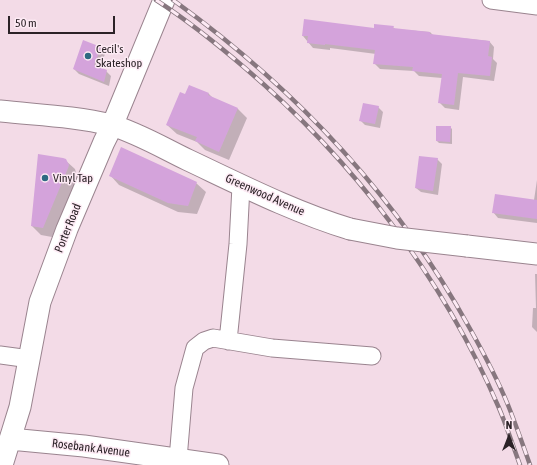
<!DOCTYPE html>
<html>
<head>
<meta charset="utf-8">
<style>
  body { margin:0 }
  #map { position:relative; width:537px; height:465px; overflow:hidden; background:#f3dbe7; font-family:"Asap Condensed",sans-serif }
  canvas { display:block }
  .north { position:absolute; left:489px; top:417px; width:40px; height:40px; -webkit-text-stroke:3px #fdeaf4; paint-order:stroke; rotate:0deg; font-size:11px; font-weight:700; line-height:16px; text-align:center; color:#2b2227 }
  .north::after { content:''; display:block; margin:auto; width:14px; height:18px; background:#2b2227; clip-path:polygon(50% 0,100% 100%,50% 72%,0 100%) }
  .scale { position:absolute; left:8px; top:16px; width:107px; height:18px; box-sizing:border-box; border:2px solid #2b2227; border-top:0; padding-left:5px; font-size:12px; line-height:14px; white-space:nowrap; color:#2b2227; -webkit-text-stroke:3px #fdeaf4; paint-order:stroke }
</style>
</head>
<body>
<div id="map">
<canvas width="537" height="465"></canvas>
<div class="north">N</div>
<div class="scale">50 m</div>
</div>
<script>
const ctx = document.querySelector('canvas').getContext('2d');
ctx.lineJoin = 'round';
function fillPath(path, color) {
  ctx.fillStyle = color;
  ctx.fill(path, 'evenodd');
}
function trace(path, color, width, dash) {
  ctx.strokeStyle = color;
  ctx.lineWidth = width;
  ctx.lineCap = dash ? 'butt' : 'round';
  ctx.setLineDash(dash || []);
  ctx.stroke(path);
}
function label(font, color, halo, rows, align = 'center') {
  ctx.font = font + ' "Asap Condensed",sans-serif';
  ctx.lineWidth = 3;
  ctx.setLineDash([]);
  ctx.textBaseline = 'middle';
  ctx.strokeStyle = halo;
  ctx.fillStyle = color;
  for (const [text, x, y, turn = 0] of rows) {
    ctx.save();
    ctx.translate(x, y);
    ctx.rotate((+turn || 0) * Math.PI / 180);
    ctx.textAlign = isNaN(turn) ? turn : align;
    if (halo) ctx.strokeText(text, 0, 0);
    ctx.fillText(text, 0, 0);
    ctx.restore();
  }
}
fillPath(new Path2D(`
  M393,27l2,2 35,3 3,3 56,6 5,6 -1,12 4,4 -3,18 -31,-4 -4,33 -14,-2 -5,-5 2,-25 -23,-2 -5,-5 -34,-2 -6,-6 2,-9 -46,-6v2l-17,-2 -10,-12z
  M84,42l17,6 5,4 -7,16 7,3 5,5 -2,10 -30,-12 -5,-5z
  M190,86l19,8 5,5 24,10 9,9 -18,42 -24,-10 -8,-8 -20,-8 -10,-9 19,-29z
  M378,107l5,5 -3,16 -15,-3 -5,-5z
  M437,127h13l2,2v15l-13,-1 -2,-2z
  M437,159l5,5 -4,31 -17,-3 -5,-4z
  M65,160l10,9 2,8 -25,60 -11,-2 -9,-9z
  M110,175l86,8 10,9 -9,22 -19,-2 -59,-27z
  M537,180v43l-39,-5 -5,-6 41,-12z
  M535,274h2v58l-5,-5 1,-19h3z`), '#0003');
fillPath(new Path2D(`
  M304,19l70,9v-4l20,2 -1,2 37,4v2l60,7 -2,15 4,1 -2,19 -32,-3 -4,32 -16,-2 4,-29 -30,-3 1,-4 -40,-3 2,-14 -50,-6v1l-18,-2 1,-7h-6z
  M83,40l18,7 -7,18 13,5 -3,12 -31,-13z
  M189,85l20,8 -1,2 30,13 -19,44 -24,-11 2,-4 -31,-12 14,-33 5,2z
  M363,103l16,3 -4,18 -16,-3z
  M436,126h15l-1,16 -14,-1z
  M121,147l76,35 -9,24 -20,-3 -59,-27z
  M38,154l25,4 3,1 3,6 -1,3 -25,60 -12,-2z
  M419,156l19,2 -5,33 -18,-3z
  M495,194l42,6v19l-45,-6z`), '#d4a3db');
const minor = new Path2D(`
  M491,0l46,6
  M228,341l10,-97 3,-58
  M0,355l30,4
  M178,459l6,-71 11,-40 9,-7 9,-3 59,10 100,8`);
const tertiary = new Path2D(`
  M0,111c37,4 75,5 111,14 27,8 52,23 77,35 53,25 106,52 162,69
  M467,246l70,8
  M10,439l74,7 134,19
  M2,465l18,-58 20,-105 27,-73 37,-87 8,-16 52,-126`);
trace(minor, '#9a848f', 19);
trace(tertiary, '#9a848f', 23);
trace(minor, '#fff', 17);
trace(tertiary, '#fff', 21);
const rail = new Path2D(`
  M156,0c31,20 61,44 89,68 108,92 198,210 254,340 8,19 14,38 21,57
  M173,0c122,88 223,195 296,327 14,25 28,51 39,78 8,20 15,40 22,60`);
trace(rail, '#87777f', 4.5);
trace(rail, '#fdeaf4', 3, [9]);
const tertiaryBridge = new Path2D(`
  M350,229l47,9 70,8`);
trace(tertiaryBridge, '#9a848f', 23, []);
trace(tertiaryBridge, '#fff', 21);
for (const [x, y, r, color] of [
  [88,56,4,"#2d6981"],
  [45,178,4,"#2d6981"]
]) {
  const dot = new Path2D();
  dot.arc(x, y, r, 0, 2 * Math.PI);
  ctx.fillStyle = color;
  ctx.fill(dot);
  trace(dot, '#fdeaf4', 1.5);
}
label('12px', '#2b2227', '#fdeaf4', [
  ["Cecil's",96,49],
  ["Skateshop",96,63],
  ["Vinyl Tap",53,178]
], 'left');
label('12px', '#2b2227', '#fdeaf4', [
  ["Greenwood Avenue",265,195,24],
  ["Porter Road",68,228,-68],
  ["Rosebank Avenue",91,448,7]
]);
</script>
</body>
</html>
